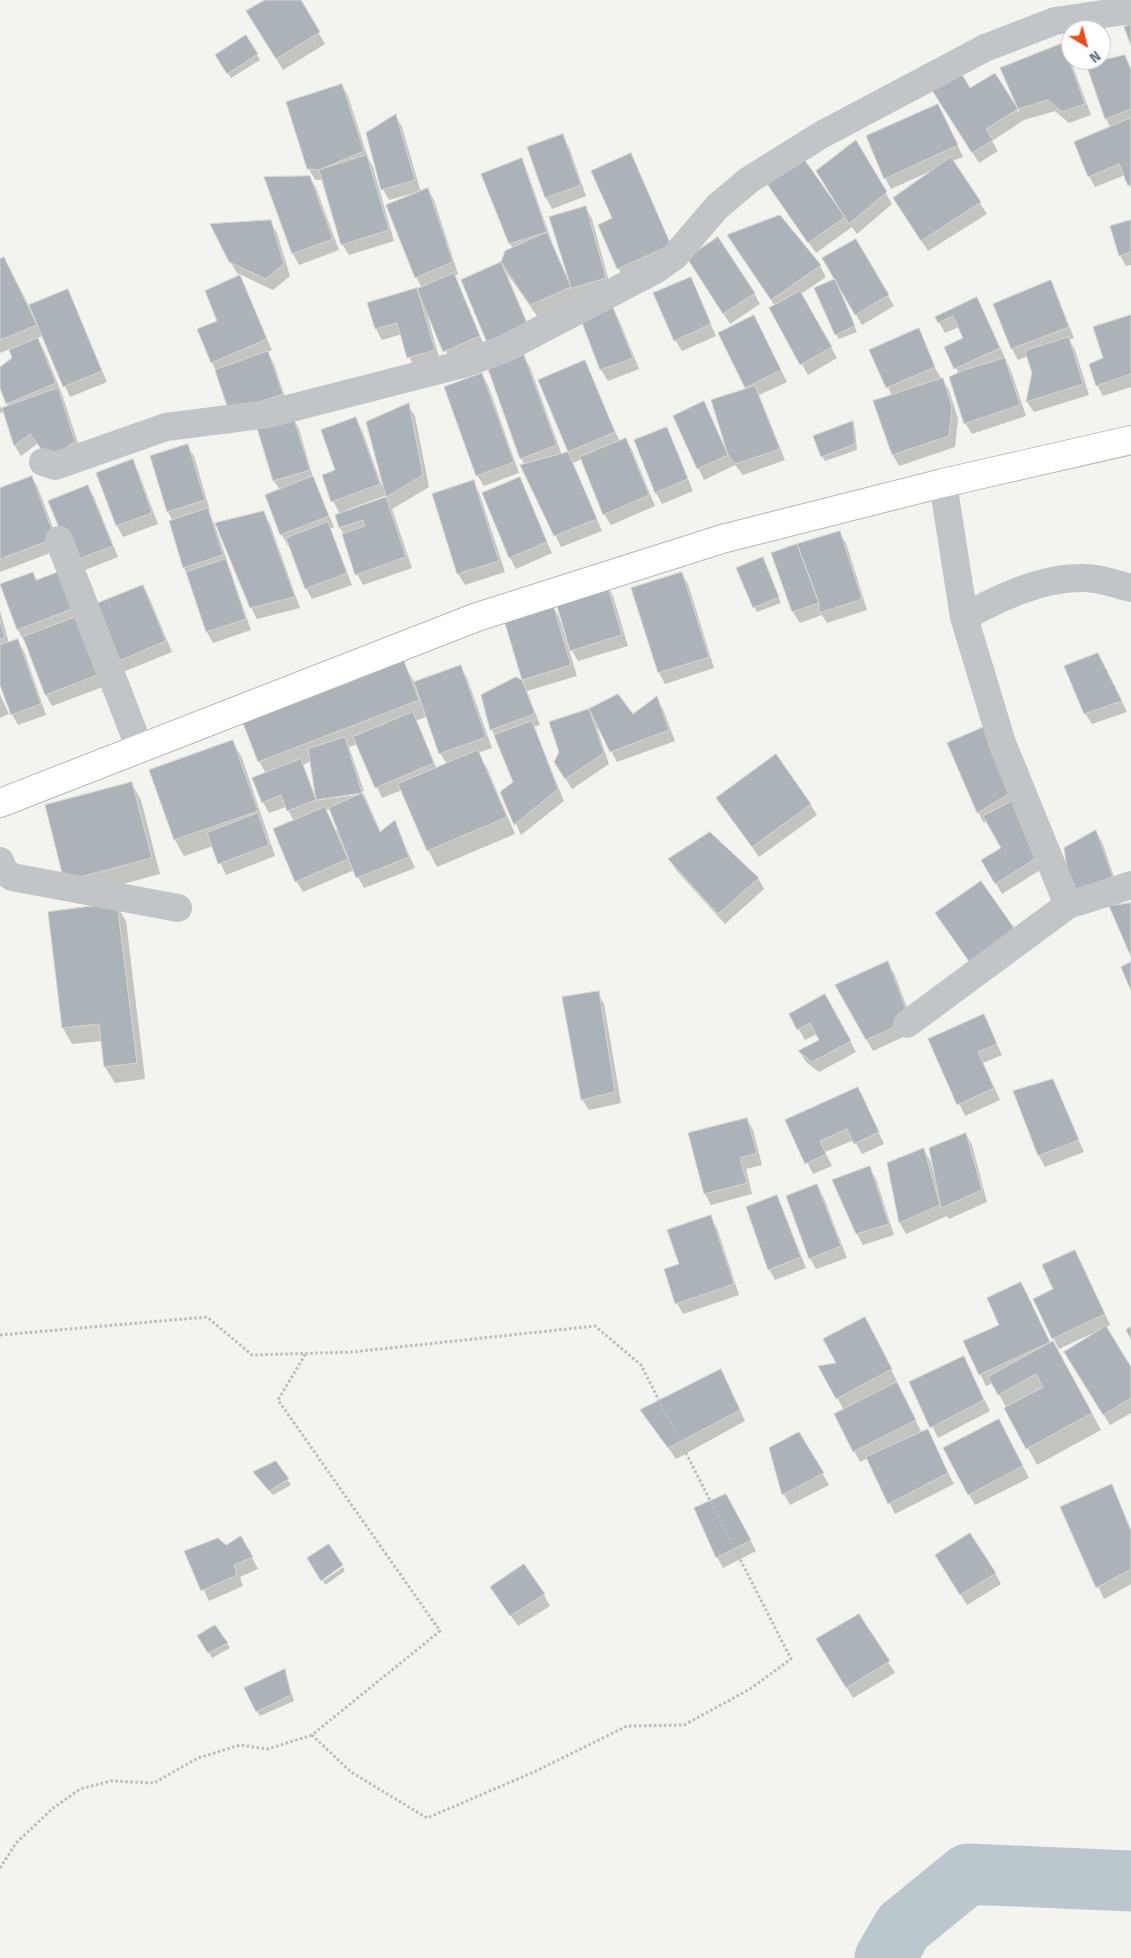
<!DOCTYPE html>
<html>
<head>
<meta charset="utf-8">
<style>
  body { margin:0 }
  #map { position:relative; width:1131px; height:1958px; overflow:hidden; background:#f4f4ef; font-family:"Fira Sans",sans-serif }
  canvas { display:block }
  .north { position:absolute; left:1061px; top:20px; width:50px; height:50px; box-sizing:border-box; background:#fff; border:1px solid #c0c7cd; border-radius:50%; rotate:143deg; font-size:14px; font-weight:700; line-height:20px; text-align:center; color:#617382 }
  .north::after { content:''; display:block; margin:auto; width:18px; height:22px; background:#ef4b15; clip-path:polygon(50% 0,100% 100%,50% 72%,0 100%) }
</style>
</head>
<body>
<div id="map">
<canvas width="1131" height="1958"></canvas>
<div class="north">N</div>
</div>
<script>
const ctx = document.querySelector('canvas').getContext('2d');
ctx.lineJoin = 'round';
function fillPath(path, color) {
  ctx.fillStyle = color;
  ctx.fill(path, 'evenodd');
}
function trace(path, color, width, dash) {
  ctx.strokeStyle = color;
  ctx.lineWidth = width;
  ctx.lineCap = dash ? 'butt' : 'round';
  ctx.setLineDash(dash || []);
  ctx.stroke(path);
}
fillPath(new Path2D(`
  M267,0h32l26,44 -42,26 -35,-58z
  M246,37l14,23 -29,18 -14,-23z
  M1062,45l7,11 22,59 -22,8 -14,-12 -31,9 -32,21 6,10 -19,12 -43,-68 34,-5 24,-16 24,38 1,-1 -18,-42z
  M1124,56l7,12v120l-6,-13 -30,12 -6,-11 22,-48 -5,-9 -18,-54z
  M342,85l6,11 20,62 5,9 21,74 -45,14 -7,-11 -19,-64h-8l-6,-11z
  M396,116l6,11 19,66 7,-4 6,11 24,74 -4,2 31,71 -34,15 -22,-49 -2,1 13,47 -25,7 -6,-11 -7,-23 -20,6 -6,-11 -7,-25 53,-16 -6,-11 2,-85 -29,8 -6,-11z
  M944,117l19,40 -11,4 35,53 -59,37 -27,-42 30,-38 -40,18 -6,-11z
  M562,136l7,11 17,49 -34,13 -6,-11 -18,-50z
  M855,141l37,63 -35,30 -5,-7 -36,26 -52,-74 71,27z
  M631,155l45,101 -51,23 -7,-11 -5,-49z
  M521,160l6,11 26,74 13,30 2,-1 18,-66 6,11 19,70 -35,9 -39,18 -31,-44 28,67 -72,-59 40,-17 11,-14 -3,-6z
  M310,177l6,11 23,62 -40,15 -6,-11 -27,-76z
  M780,216l40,50 6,11 -25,17 36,64 -29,17 -37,-66 4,-3 -40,-60z
  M270,222l7,11 13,43 -17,14 -36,-17 -7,-12z
  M1131,222v43l-5,1 -6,-11z
  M856,240l38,66 -32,19 -24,-41 -1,1 20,47 -18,7 -3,-5v-55z
  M0,260l10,9 19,37 38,-15 6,11 34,80 -37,15 -27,-61 -6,2 7,12 18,44 19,58 -24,18 -20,-26 -16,12 -6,-10 -11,-34 -4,1v-6l4,2 5,-2 -9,-21v-17l14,-11 -4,-9 -10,4z
  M695,270l59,23 6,11 -30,20z
  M239,277l33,73 -5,2 7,12 14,42 -51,16 -25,-60 7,-40z
  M690,279l26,57 -34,15 -7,-11z
  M1050,282l6,11 18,45 -5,2 6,10 14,45 -55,17 -7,-10 6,-29 -5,-17 -10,4 -6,-11 -18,-45z
  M612,309l7,11 20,49 -31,12 -7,-11 -19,-49z
  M983,310l28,61 15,45 -54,18 -7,-11 -6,-49 -13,-27 18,-8 -5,-12 -14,6 -8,-15z
  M1131,316v71l-28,9 -6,-11z
  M754,317l33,65 -28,13 26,65 -42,15 -8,-10 -31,15 -30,-63 30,-14 20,42 2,-1 21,-54 -27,-56z
  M918,330l15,31 -2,1 18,28 9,29 -3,28 -56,19 -6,-11 -18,-53 17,-6 -21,-46z
  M524,357l6,10 32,88 7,-2 -29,-72 44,-19 36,80 5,-2 7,10 23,56 -44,19 -7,-11 -22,-55 -9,4 29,68 -41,16 -39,-81 3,-1 -4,-7z
  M481,374l7,11 31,88 -35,13 -7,-11z
  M408,405l7,11 14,71 -37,22 20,59 -49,17 -6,-11 -12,-39 -5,-7v-14l-7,-13 4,-30 18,-52 7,11 20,56h2zM387,495v3l-40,14 -1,-2z
  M293,418l6,11 15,52 20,46 -4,2 22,56 -40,14 -6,-11 -16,-43 -2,1 -6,-11 -16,-39 14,-6 -6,-9 -16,-52z
  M852,423l3,5 2,22 -32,11 -3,-5z
  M666,428l6,11 21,52 -31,13 -6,-11 -20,-52z
  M187,446l7,10 16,55 -2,1 7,13 48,-12 7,11 30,84 -43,11 -6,-12 -34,-82 -2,1 36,104 -38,13 -6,-11 -23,-65 -11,-46 -5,-9 -17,-55z
  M132,461l6,10 20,53 -35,13 -6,-11 -19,-53z
  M32,477l6,11 23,61 -61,23v-83z
  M519,479l33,74 -36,16 -6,-11 -26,-64z
  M473,481l6,11 26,80 -40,13 -7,-11 -25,-79z
  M88,486l6,11 24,60 -38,15 -6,-11z
  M839,532l7,11 21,67 -40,13 -5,-8 -22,8 -7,-11 -20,-58z
  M765,564l16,39 -24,9 -3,-5z
  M33,573l4,8 24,-8 47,112 -56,21 -6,-11 -20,-55 -2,1 -6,-11 -17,-45z
  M681,573l7,11 26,84 -49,16 -6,-11z
  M607,585l6,11 15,50 -50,15 -7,-12z
  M143,586l6,11 23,55 -49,20 -6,-10z
  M553,606l6,11 18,59 -50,15 13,34 -6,2 30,74 -43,34 -19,-43 12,-9 -22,-53 -10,-34 34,-17 8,4 -19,-62z
  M0,611l9,32 8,-3 7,11 22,64 -28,10 -6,-11 -12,-33z
  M403,663l12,20 45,-16 7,11 25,70 -14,5 9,15 28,66 -78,33 -9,-17 -26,-60 -20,8 -25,-54 -8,3 15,44 -44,7v2l44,-6 17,39 13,-12 21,47 -51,20 -10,-18 -51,22 -7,-11 -2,-60 -8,-14 -17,6 -6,-11 3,-28 -7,-13zM428,716l12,37 7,11 -10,5 -21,-48zM311,761l4,34 -12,-30zM331,809l7,21 -2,1 -10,-21z
  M1104,666l23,46 -35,12 -7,-11z
  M0,694l9,20 -9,4z
  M656,698l7,11 12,32 -58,21 -18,-35 -2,1 12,36 -37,25 -10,-16 -2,-21 -9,-29 39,-13 43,6z
  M993,724l68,133 -59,37 -19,-34 20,-11 -16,-28 -3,2 -6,-11z
  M233,742l9,16 33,98 -49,19 -13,-29 -29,10 -9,-16 -24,-69z
  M132,784l9,16 19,74 -85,23 -29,-91z
  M718,798l92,6 7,11 -58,42z
  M1096,832l6,10 18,52 -55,-46z
  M670,860l88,18 6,11 -39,35 -49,-54z
  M116,905l10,16 19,158 -30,4 -10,-16 -3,-26 -30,3 -9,-16 -14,-115z
  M887,962l7,11 22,58 -43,20 -36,-65z
  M598,993l6,11 17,99 -32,7 -7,-11z
  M831,1007l25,45 -37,20 -13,-10 -6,-10 20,-12 -3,-6 -12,6 -15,-26z
  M984,1016l18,39 -19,8 17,37 -35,16 -35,-77z
  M1052,1080l32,72 -39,15 -6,-11 -24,-64z
  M858,1088l26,56 -22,10 -8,-14 -29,12 7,14 -19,8 -26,-53z
  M747,1119l6,11 9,35 -16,4 6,25 -41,11 -6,-11z
  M966,1134l6,11 15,57 -38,17 -2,-3 -41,18 -6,-11 -12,-59 35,-14 7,10 4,15 2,-1z
  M869,1168l7,11 18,56 -31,10 -6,-11z
  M817,1185l6,11 24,62 -31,11 -6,-11z
  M776,1196l6,11 24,61 -31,12 -6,-11z
  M710,1217l7,11 22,67 -56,19 -6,-11 4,-38z
  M1081,1263l29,62 -5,3 26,42v43l-21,12 -38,-62 21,-28v-2l-34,16 -6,-11 2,-48z
  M1021,1283l30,61 11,15 39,71 -64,35 -44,-82 -7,3 -21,-44 36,-16z
  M870,1330l27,51 -2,1 27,51 11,9 21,42 -59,30 -27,-56 -8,4 -6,-11 -10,-41 -24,-43 18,-3z
  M964,1358l26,53 -52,27 -27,-55z
  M727,1382l18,39 -69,38 -34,-49z
  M1005,1431l24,47 -54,27 -6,-11z
  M799,1433l30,52 -39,20 -6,-11z
  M276,1462l15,23 -18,10 -15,-18z
  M1111,1486l20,44v54l-27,15 -43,-91z
  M732,1507l24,44 -33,17 -6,-11z
  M226,1547l21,1 11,21 -18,8 3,9 -34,15 -23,-49z
  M943,1566l52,7 6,11 -34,21z
  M343,1567l2,4 -20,14 -2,-4z
  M491,1587l53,8 6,11 -32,20z
  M215,1627l15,21 -18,10 -13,-22z
  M818,1640l70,22 7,11 -42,25z
  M285,1671l9,30 -34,15 -3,-5z`), '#0003');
trace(new Path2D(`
  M885,1958l18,-31 65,-53 163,7`), '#bbc7cc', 61);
const building = new Path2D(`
  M265,0h36l19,32 -44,27 -30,-48z
  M1131,24v22l-7,-19z
  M246,35l12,19 -31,20 -12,-19z
  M1063,43l22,61 -23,8 -14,-12 -30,9 -18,-41z
  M1125,55l6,15v39l-26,10 -19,-55z
  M957,66l13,22 25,-15 23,36 -32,20 7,11 -21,13 -44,-69z
  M342,84l22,67 -45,19 -12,-1 -21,-67z
  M938,104l20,41 -74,34 -18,-43z
  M396,114l19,66 -34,10 -15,-57z
  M1131,118v66l-3,2 -9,-22 -31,13 -14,-35z
  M563,134l18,51 -36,13 -18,-51z
  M856,140l31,52 -38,32 -33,-53z
  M799,152l46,65 -37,26 -45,-65z
  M631,153l40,92 -54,24 -19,-44 14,-7 -21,-47z
  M367,155l22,75 -48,15 -22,-75z
  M951,157l30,45 -60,39 -28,-43z
  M522,158l25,74 -38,12 -28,-70z
  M310,176l23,63 -41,15 -28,-77z
  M428,188l25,74 -38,16 -29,-73z
  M586,206l20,72 -37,11 2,-2 -22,-70z
  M780,215l41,50 -50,35 -44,-65z
  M271,220l13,44 -18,15 -37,-17 -19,-38z
  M1131,220v32l-12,4 -9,-30z
  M547,232l24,55 -41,18 -29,-43 4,-11z
  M718,237l37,56 -32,21 -36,-56z
  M856,239l33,56 -34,20 -33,-57z
  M4,257l33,68 -37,15v-81z
  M501,262l28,66 -41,17 -27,-65z
  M454,273l26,63 -37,16 -26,-63z
  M240,275l27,64 -56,24 -14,-34 20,-8 -12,-30z
  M691,277l20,47 -37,17 -21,-48z
  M835,279l20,47 -20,9 -21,-47z
  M1051,280l18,47 -58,22 -18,-45z
  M417,288l18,62 -28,8 -10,-35 -22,6 -8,-26z
  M68,289l34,82 -39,16 -34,-82z
  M800,291l32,56 -32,18 -31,-57z
  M977,297l23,51 -46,21 -10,-22 19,-9 -10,-22 -15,7 -3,-6z
  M613,307l20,51 -33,12 -19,-50z
  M754,315l27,55 -36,18 -27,-55z
  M1131,315v59l-35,12 -7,-22 14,-6 -10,-31z
  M919,328l16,39 -49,21 -17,-38z
  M1069,337l14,47 -57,18 6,-29 -7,-22z
  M38,338l18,45 -50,21 -6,-16v-21l12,-9 -3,-8z
  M268,351l15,43 -54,18 -14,-42z
  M524,355l33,90 -37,14 -32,-90z
  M1005,358l15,47 -56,19 -15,-47 15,-7z
  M585,360l30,72 -47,20 -30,-72z
  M482,373l32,89 -38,14 -32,-89z
  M943,378l9,29 -3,29 -57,19 -19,-54z
  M755,386l25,63 -45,15 -7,-9 -17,-55z
  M58,388l17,53 -25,19 -20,-26 -16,12 -12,-38z
  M704,401l24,54 -31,14 -24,-53z
  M409,403l14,72 -37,22 -20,-75z
  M293,416l17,54 -37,11 -16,-53z
  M356,417l24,67 -49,18 -9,-27 13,-5 -14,-40z
  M853,421l2,23 -34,13 -8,-21z
  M667,427l21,52 -33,14 -21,-53z
  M626,438l23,57 -46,20 -23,-58z
  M188,444l17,56 -38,12 -17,-56z
  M568,452l29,67 -43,17 -34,-71z
  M133,459l19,54 -36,13 -20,-53z
  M32,476l23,62 -55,21v-71z
  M313,476l16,40 -49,19 -15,-40z
  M520,477l27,65 -38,16 -27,-65z
  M474,480l25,81 -42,13 -25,-80z
  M88,485l25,61 -40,15 -25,-60z
  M386,497l20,60 -51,18 -13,-41 23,-8 -2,-6 -24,8 -4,-13z
  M208,508l15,47 -40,13 -14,-47z
  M264,511l31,86 -45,11 -35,-85z
  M328,522l19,51 -42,16 -19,-51z
  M840,531l22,68 -43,14v-10l-22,-59z
  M797,544l22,59 -27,9 -21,-59z
  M763,557l16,40 -26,11 -17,-40z
  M226,559l20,60 -40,13 -20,-60z
  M61,571l14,37 -58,22 -17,-46 33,-12 3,8z
  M682,572l27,85 -51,16 -27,-85z
  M607,584l15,51 -52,16 -15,-52z
  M143,585l23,56 -50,21 -23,-57z
  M553,605l18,60 -49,15 -18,-60z
  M81,615l22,58 -58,22 -22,-58z
  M0,621l5,17 -5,1z
  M18,639l23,65 -30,11 -11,-30v-40z
  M1098,653l24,48 -38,13 -20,-48z
  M404,661l15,39 -161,62 -15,-39z
  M461,665l25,72 -47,17 -25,-72z
  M516,677l6,3 13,34 -45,16 -9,-35z
  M618,694l15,20 24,-18 12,34 -59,22 -21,-43z
  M589,709l15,44 -39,26 -11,-17 5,-10 -10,-30z
  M413,712l21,51 -59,25 -22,-51z
  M532,721l26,68 -44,36 -14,-33 13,-10 -19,-47z
  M993,723l26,65 -42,25 -30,-70z
  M345,737l17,56 -46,7 -8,-51z
  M233,740l25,71 -84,29 -25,-70z
  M478,750l29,67 -80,34 -29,-67z
  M776,754l35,50 -59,43 -36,-49z
  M301,759l15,41 -29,11 -6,-16 -19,8 -10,-25z
  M132,782l20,76 -88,23 -19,-76z
  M362,793l18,39 15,-12 14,37 -53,21 -27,-70z
  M1023,796l33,50 -61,38 -14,-24 20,-12 -18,-32z
  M325,807l23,52 -53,23 -22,-53z
  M258,813l11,32 -51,19 -11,-31z
  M1096,830l19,53 -43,19 -8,-54z
  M710,832l49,46 -41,36 -50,-55z
  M981,881l38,54 -46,32 -38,-54z
  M117,903l20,160 -33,4 -5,-43 -37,4 -14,-116z
  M1131,903v54l-22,-51z
  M888,961l22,59 -44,20 -31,-55z
  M1131,962v29l-10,-24z
  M599,991l16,101 -34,8 -19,-103z
  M825,994l26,47 -39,21 -14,-11 21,-11 -9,-17 -13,7 -8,-16z
  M984,1014l13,30 -19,8 16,36 -37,17 -29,-66z
  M1053,1079l26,61 -41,16 -25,-65z
  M858,1087l21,45 -25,12 -7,-15 -27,12 6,13 -21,10 -20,-44z
  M747,1118l10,35 -17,5 7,25 -43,11 -16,-61z
  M966,1133l16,57 -41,18 -12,-60z
  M924,1148l16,57 -41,18 -12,-60z
  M870,1166l19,58 -33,10 -24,-54z
  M817,1184l24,62 -32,13 -23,-63z
  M777,1195l24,62 -33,13 -22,-63z
  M711,1215l23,69 -59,20 -11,-35 15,-5 -12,-34z
  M1075,1250l30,64 -53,25 -19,-40 20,-10 -11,-24z
  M1021,1282l29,60 -71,33 -16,-34 36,-16 -12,-27z
  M865,1317l27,52 -56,30 -18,-33 18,-3 -13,-24z
  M1106,1326l25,41v31l-28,17 -39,-63z
  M1131,1327v12l-5,-9z
  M1053,1341l39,72 -66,36 -22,-41 39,-21 -7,-13 -38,21 -10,-18z
  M964,1356l20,44 -54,28 -21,-46z
  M721,1369l19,41 -72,38 -28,-38z
  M897,1382l19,38 -63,32 -19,-38z
  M999,1419l24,47 -55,29 -25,-47z
  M928,1429l20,44 -60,31 -22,-47z
  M799,1432l25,41 -42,22 -13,-47z
  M276,1461l13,18 -20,12 -16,-19z
  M1112,1484l19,47v38l-35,19 -36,-81z
  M726,1494l25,46 -35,18 -22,-50z
  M970,1533l26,40 -36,22 -25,-40z
  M241,1536l12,21 -19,8 3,10 -36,16 -17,-40 34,-13 8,7z
  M329,1544l14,21 -22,16 -14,-23z
  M524,1564l21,30 -35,22 -20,-29z
  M859,1614l31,47 -44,27 -30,-49z
  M215,1625l13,18 -20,10 -11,-17z
  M285,1669l6,26 -35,17 -12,-24z`);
fillPath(building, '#abb3b8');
trace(building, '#d5d5d2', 1);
const primary = new Path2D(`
  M0,803l477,-186 245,-78 221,-56 188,-43`);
trace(primary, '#b4b8bc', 30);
trace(new Path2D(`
  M0,1335l207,-18 45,38 100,-3 243,-26 46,39 150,294 -41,30 -66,36 -57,1 -93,46 -107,46 -76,-46 -39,-37 128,-104 -162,-231 28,-47
  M0,1868l16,-25 36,-34 28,-20 31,-8 43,2 44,-25 42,-13 28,4 44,-14`), '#babdbf', 3, [2.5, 2.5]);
trace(new Path2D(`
  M43,462l12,4 111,-39 102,-13 195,-50 41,-15 153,-80 18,-13 42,-49 32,-27 72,-45 164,-87 70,-27 76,-11
  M943,483l21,134 38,126 66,162 63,-20
  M59,540l81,209
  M964,617c35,-19 76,-39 117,-39 16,-1 35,6 50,10
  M0,861l4,10 8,6 166,31
  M907,1024l161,-119`), '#c1c5c8', 28);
trace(primary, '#fff', 28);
</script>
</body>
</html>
